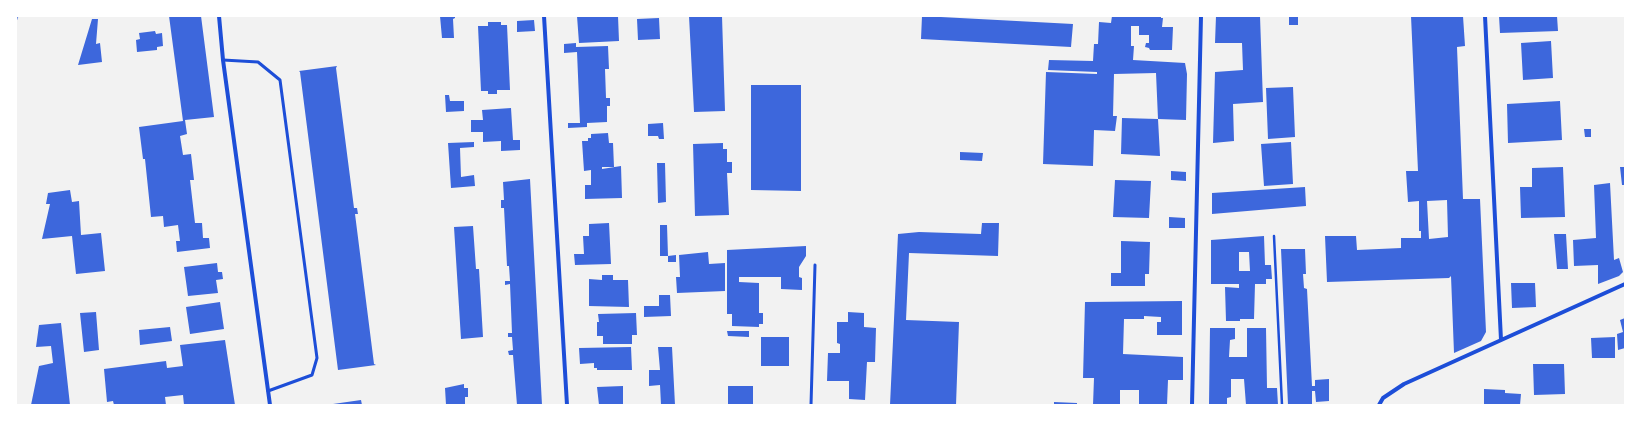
<!DOCTYPE html>
<html>
<head>
<meta charset="utf-8">
<style>
  body { margin:0 }
  #map { position:relative; width:1641px; height:421px; overflow:hidden; background:#f2f2f2; font-family:Signika,sans-serif }
  canvas { display:block }
  .frame { position:absolute; inset:0; border:17px solid #fff; pointer-events:none }
</style>
</head>
<body>
<div id="map">
<canvas width="1641" height="421"></canvas>
<div class="frame"></div>
</div>
<script>
const ctx = document.querySelector('canvas').getContext('2d');
ctx.lineJoin = 'round';
function fillPath(path, color) {
  ctx.fillStyle = color;
  ctx.fill(path, 'evenodd');
}
function trace(path, color, width, dash) {
  ctx.strokeStyle = color;
  ctx.lineWidth = width;
  ctx.lineCap = dash ? 'butt' : 'round';
  ctx.setLineDash(dash || []);
  ctx.stroke(path);
}
fillPath(new Path2D(`
  M169,16h32l13,101 -29,3 2,14 -7,2 3,19 8,-1 3,26h-4l5,43h7l1,15h6l1,10 -33,4 -1,-11h4l-2,-16 -14,2 -1,-11 -12,1 -6,-58h-2l-4,-32 44,-6z
  M440,16h15v2l-2,1 1,19h-12z
  M577,16h41l1,25 -40,2z
  M689,16h33l3,95 -31,1z
  M922,16l151,8 -2,23 -150,-8z
  M1112,16h49v2h2l-1,9h11l-1,23h-22l-1,-2 -4,-1 1,-4h3v-8h-10v-9h-8v20h3l-1,14 52,3 2,11 -1,46 -28,-1 -2,-46 -42,1 -1,42h4l-2,15 -21,-1 -1,36 -50,-2 3,-92 51,2v-2l-49,-2 1,-10 44,1 1,-17h4l1,-22 12,1z
  M1216,16h44l3,86 -30,2 1,37 -21,2 2,-71 28,-2 -1,-27h-27z
  M1289,16h9v9h-9z
  M1411,16h52l2,30 -8,1 6,152h17l6,133 -5,9 -27,12 -3,-77 -2,2 -122,4 -2,-46h31l1,14 44,-2v-10h20v-7h-2v-30l-11,1 -2,-31h12zM1447,200l1,37 -19,2 -2,-38z
  M1499,16h58l1,15 -58,2z
  M659,18l1,21 -22,1 -1,-21z
  M92,19h6l-2,25 4,-1 2,19 -24,3z
  M534,20l1,11 -18,1v-11z
  M488,22h13v3h6l3,65h-13v4h-9v-3h-7l-3,-65h10z
  M155,31l1,3 6,-1 1,13 -6,1v3l-20,2 -1,-12 4,-1 -1,-6z
  M1551,41l2,37 -30,2 -2,-37z
  M576,43v4l32,-1 1,23h-4l1,29h4v8h-3v16l-20,1v4l-19,1v-5h12l-3,-71 -13,1v-9z
  M337,66l-1,2 18,140h3l1,6h-3l19,150 2,1 -38,5 -38,-298 -1,-1z
  M751,85h50v106l-50,-1z
  M1293,87l2,50 -27,2 -2,-51z
  M445,95h4l1,6h14v10l-18,1z
  M1560,101l2,39 -54,3 -1,-39z
  M511,108l2,32h7v10l-19,1v-10l-18,1v-10h-12v-12h12l-1,-10z
  M1122,118l36,1 2,37 -39,-2z
  M663,123l1,16h-5l-1,-3h-10v-12z
  M1584,129h7v8h-6z
  M608,133l1,10h4l1,24h-12v2l19,-3 1,32 -37,1v-14h6v-15l-7,1 -2,-30h6v-3h3v-4z
  M474,142v5l-14,1 1,29 13,-2 1,11 -24,2 -3,-45z
  M1291,142l2,42 -29,2 -3,-42z
  M723,143v6h4v13h5v11h-5l2,42 -34,1 -2,-72z
  M960,152l23,1 -1,8 -22,-1z
  M657,163h8l1,39 -8,1z
  M1563,167l2,50 -44,1 -1,-31h12v-19z
  M1620,167h5v18h-3z
  M1171,171l15,1v9l-15,-1z
  M530,179l12,226h-25l-4,-50h-4l-1,-4 5,-1 -1,-13h-4v-4h4l-2,-49 -5,1v-4h5l-1,-15h-2l-3,-58h-3v-8h3l-1,-18z
  M1115,180l36,1 -2,37 -36,-1z
  M1610,183l4,77 5,-2 4,14 -4,4 -21,8v-19l-24,1 -1,-26 23,-2 -2,-53z
  M1305,187l1,19 -94,8v-21z
  M70,190l2,12 7,-1 2,34 20,-2 4,38 -29,3 -4,-38 -30,3 8,-35h-4l2,-11z
  M1169,217l16,1v10h-16z
  M609,223l2,41 -36,1 -1,-11h10l-1,-18h6v-12z
  M982,223h17l-1,33 -89,-3 -3,67 53,2 -3,83h-66l8,-171 21,-2 62,2z
  M660,225h7l1,31 8,-1v7h-8v-6h-8z
  M473,226l3,43h3l4,68 -22,2 -7,-112z
  M1554,234h12l2,35h-11z
  M1264,236l1,29h6l1,14h-6v5h-11l-1,35h-14v2h-14l-1,-34 14,1v-4h-28v-44zM1239,252h10l1,19h-11z
  M1121,241l29,1 -1,32h-4v12h-34v-13h10z
  M806,246v10l-7,11v10l3,1v12l-21,-1v-12h-42v5l20,1v30h4v11h-4v3l-27,-1v-12h-5v-64z
  M1281,249h24l1,25h-3l1,14 3,1 5,97h3v-6l14,-1v22l-13,1 -1,-11h-3v14h-24z
  M708,252l1,12 16,-1v28l-48,2 -1,-16h4l-1,-22z
  M217,263l1,9h4l1,7 -7,1 2,13 -30,3 -4,-29z
  M602,275h11v5h15l1,27 -40,-1v-27l13,1z
  M1511,283h24l1,24 -24,1z
  M659,295h11l1,21 -27,1v-11h15z
  M1182,301v34h-25v-13h4v-5l-17,-1v3h-20l-1,35 60,3v23h-15l-1,25h-28v-15h-19v15h-27l1,-27h-11l2,-76z
  M220,302l4,27 -34,5 -4,-27z
  M96,312l3,38 -15,2 -4,-39z
  M848,312l16,1v14l12,1 -1,34h-8l-2,38 -16,-1v-18h-22l1,-28h12v-9l-3,-1v-21h11z
  M636,313l1,22h-5v9h-29v-8h-6v-14h2l-1,-8z
  M1625,318v30l-7,2 -1,-16 6,-2 -3,-12z
  M61,323l9,82h-39l8,-39 14,-3 -2,-17 -15,1 3,-22z
  M170,327l2,14 -32,4 -1,-15z
  M1210,328h25v11l-5,1 -1,17h18v-29h19l1,60h10l1,17h-32l-2,-26h-13v18l-4,1v7h-18z
  M727,331h22v6l-21,-1z
  M761,337h28v29h-28z
  M1615,337v21h-23l-1,-20z
  M225,340l10,65h-51l-1,-10 -18,2 1,8h-52l-1,-4 -6,1 -3,-33 62,-8 1,7 16,-2 -3,-21z
  M631,347l1,23h-35v-2h-3v-5l-14,1 -1,-16z
  M658,347h14l3,58h-14l-1,-20 -11,1v-16h11z
  M1533,364h31l1,30 -31,1z
  M464,384v4h4v9h-3v8h-19l-1,-17z
  M623,386v19h-24l-2,-18z
  M728,386h25v19h-25z
  M1484,389l21,1v3l16,1 -1,11h-36z
  M361,400l1,5h-29v-1z
  M1054,402l23,1v2h-23z`), '#3d67dc');
trace(new Path2D(`
  M1274,236l8,169`), '#1d4ed8', 2.5);
trace(new Path2D(`
  M223,60l35,2 22,18 37,278 -5,17 -44,16
  M811,405l4,-140`), '#1d4ed8', 3);
trace(new Path2D(`
  M219,16l4,44 47,345
  M544,16l23,389
  M1485,16l16,324
  M1192,405l9,-389
  M1379,405l4,-7 21,-14 221,-100`), '#1d4ed8', 4);
trace(new Path2D(`
  M16,19l1,-3`), '#7290e2', 3);
</script>
</body>
</html>
